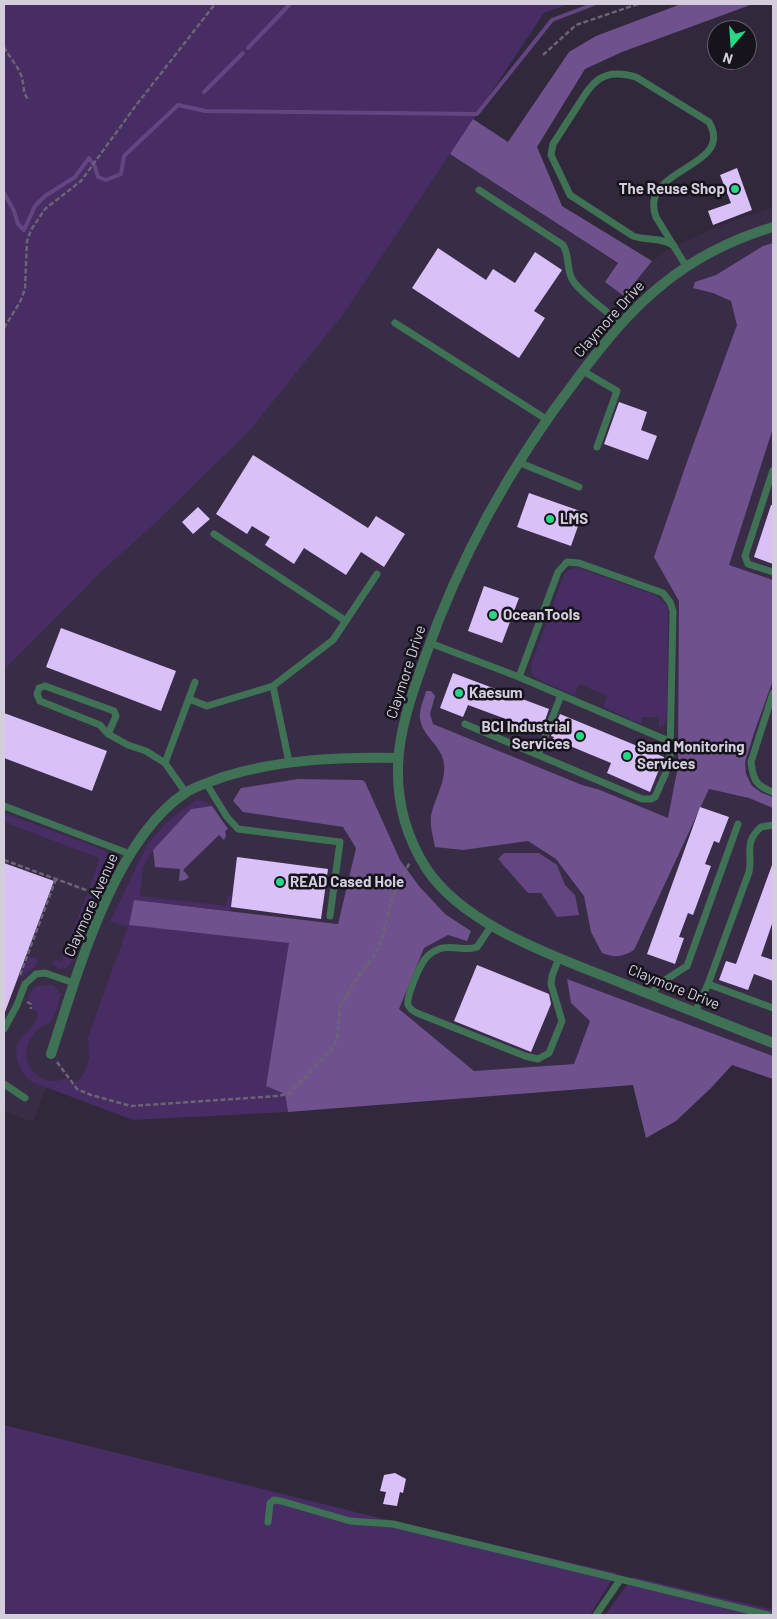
<!DOCTYPE html>
<html>
<head>
<meta charset="utf-8">
<style>
  body { margin:0 }
  #map { position:relative; width:777px; height:1619px; overflow:hidden; background:#31283c; font-family:Barlow,sans-serif }
  canvas { display:block }
  .frame { position:absolute; inset:0; border:5px solid #d4cedc; pointer-events:none }
  .north { position:absolute; left:707px; top:20px; width:50px; height:50px; box-sizing:border-box; background:#17131c; border:1px solid #635e69; border-radius:50%; rotate:198deg; font-size:14px; font-weight:700; line-height:20px; text-align:center; color:#d4cedc }
  .north::after { content:''; display:block; margin:auto; width:18px; height:22px; background:#25d886; clip-path:polygon(50% 0,100% 100%,50% 72%,0 100%) }
</style>
</head>
<body>
<div id="map">
<canvas width="777" height="1619"></canvas>
<div class="frame"></div>
<div class="north">N</div>
</div>
<script>
const ctx = document.querySelector('canvas').getContext('2d');
ctx.lineJoin = 'round';
function fillPath(path, color) {
  ctx.fillStyle = color;
  ctx.fill(path, 'evenodd');
}
function trace(path, color, width, dash) {
  ctx.strokeStyle = color;
  ctx.lineWidth = width;
  ctx.lineCap = dash ? 'butt' : 'round';
  ctx.setLineDash(dash || []);
  ctx.stroke(path);
}
function label(font, color, halo, rows, align = 'center') {
  ctx.font = font + ' Barlow,sans-serif';
  ctx.lineWidth = 5;
  ctx.setLineDash([]);
  ctx.textBaseline = 'middle';
  ctx.strokeStyle = halo;
  ctx.fillStyle = color;
  for (const [text, x, y, turn = 0] of rows) {
    ctx.save();
    ctx.translate(x, y);
    ctx.rotate((+turn || 0) * Math.PI / 180);
    ctx.textAlign = isNaN(turn) ? turn : align;
    if (halo) ctx.strokeText(text, 0, 0);
    ctx.fillText(text, 0, 0);
    ctx.restore();
  }
}
fillPath(new Path2D(`
  M450,154l168,110 6,31 28,-34 15,-11 52,-24 54,-19v849l-206,-77 4,24 19,18 -16,43 -100,7 -75,-62 25,-61 24,-13 23,-4 -26,-17 -26,-28 -19,-26 -32,-71 -6,-9 -64,-1 -57,9 2,24 100,15 13,21 -18,76 -204,-24 -5,25 -41,112 1,22 -5,14 -4,6 -7,4 -11,4 -16,1 -13,34 -29,-11v-441l99,-100 48,-43 194,-215z`), '#392c47');
fillPath(new Path2D(`
  M4,4h565l-25,9 -199,299 -95,118 -99,97 -48,43 -99,100z
  M576,567l79,28 11,9 2,9 -1,101 -2,9 -6,6v-12h-17l-1,7 -38,-17 4,-11 -28,-12 -5,11 -37,-16 -5,-5 -1,-9 33,-90 4,-5z
  M196,800l8,1 8,5 -21,3 -38,41 -10,16 -3,30 86,10 2,-11 4,1 -2,15 -96,-11 156,43 -24,143 19,8 3,18 -155,8 -101,-38c-7,-5 -11,-12 -14,-20 -6,-23 5,-24 16,-38 2,-3 3,-8 4,-12l-5,-2 -1,-7 -4,-3c6,-18 9,-14 25,-15l8,9c-3,8 -5,23 -12,29 -3,3 -7,3 -10,6 -15,11 -18,35 -1,47 10,7 19,6 29,2l4,6 9,-5 4,-6 5,-14 -1,-22 40,-111 -18,-4 37,-77 18,-21z
  M4,813l100,37 7,7 -1,12 -11,23 -10,-4 9,-24 1,-6 -95,-36z
  M87,894l10,5 -27,65c-4,6 -12,6 -17,0l1,-5 7,3z
  M29,956l9,3 -3,8 -15,11z
  M4,1425l376,93 236,55 -26,42h-586z
  M633,1577l140,33v5h-168z`), '#482c64');
fillPath(new Path2D(`
  M681,4h72l-131,48 -37,17 -48,78 25,59 90,55 -28,35 -19,-14 13,-19 -168,-109 23,-35 35,23 61,-90 27,-16z
  M773,243v185l-44,137 44,15v100l-19,53 -9,29 1,12 6,12 10,7 11,4v11l-24,-10 -40,-9 -75,161c-11,7 -20,8 -32,3l-11,-21 -7,-36 -28,-37 -28,-18 -65,9 -28,-3c-2,-11 -5,-20 -4,-31 3,-17 15,-33 13,-52 -2,-19 -22,-27 -24,-46 -1,-8 4,-19 6,-27h5l4,5 -5,18 3,10 149,61 18,5 68,28 10,-52 1,-165 -25,-44 34,-98 49,-134 -6,-24 -18,-8 -20,-5 2,-6 21,-7 47,-29z
  M298,779l64,1 3,2 35,78 19,26 26,28 26,17 -4,10 -19,-6 -24,13 -25,61 75,62 100,-7 16,-43 -19,-18 -4,-24 206,77v23l-41,-14 -21,23 -35,33 -30,17 -13,-53 -345,27 -3,-18 -19,-8 23,-143 -160,-18 5,-25 204,24 18,-76 -13,-21 -100,-15 -10,-11 8,-13z
  M212,806l16,23 -3,2 1,5 -2,4 -5,-5 -36,35 6,7 -4,3 -6,1 1,-12 -25,-2 -2,-17 38,-41z`), '#6f518e');
fillPath(new Path2D(`
  M504,853h35l18,12 8,20 10,10 4,20 -22,2 -16,-24h-13l-30,-34z`), '#634582');
trace(new Path2D(`
  M248,48l42,-44
  M204,92l39,-39
  M4,193l10,18 4,13 6,6 11,-24 10,-10 30,-19 14,-19 6,9 3,10 8,3 15,-6 3,-18 54,-51 27,6 272,3 75,-94 42,-16`), '#634582', 4);
fillPath(new Path2D(`
  M737,168l15,42 -39,15 -5,-14 23,-8 -11,-28z
  M438,248l48,32 7,-11 22,14 20,-31 27,18 -28,41 11,7 -26,40 -107,-70z
  M619,402l28,10 -6,18 16,6 -9,24 -44,-16z
  M253,455l115,73 8,-12 29,18 -21,33 -23,-15 -15,23 -42,-27 -10,16 -29,-19 5,-8 -18,-11 -5,8 -31,-20z
  M529,493l54,19 -12,34 -54,-19z
  M771,505h2v59l-19,-7z
  M198,507l12,12 -17,15 -11,-12z
  M484,586l35,12 -17,45 -34,-12z
  M61,628l115,43 -15,40 -115,-44z
  M453,673l96,36 -8,23 -73,-27 -5,12 -23,-9z
  M4,713l103,38 -15,40 -88,-33z
  M560,714l104,43 -14,35 -43,-19 4,-10 -58,-24 1,-2 -3,-1z
  M700,807l29,10 -10,26 -5,-2 -9,23 6,2 -18,49 -5,-2 -9,24 5,1 -9,26 -28,-10z
  M237,857l91,12 -7,50 -90,-12z
  M4,863l50,18 -49,131h-1z
  M772,865l1,56 -12,35 12,4v21l-19,-7 -6,16 -29,-10 7,-19 10,3z
  M477,965l72,29 2,10 -20,48 -77,-31z
  M395,1473l11,6 -3,14 -3,-1 -3,14 -14,-2 3,-12 -6,-1 4,-16z`), '#dac0f8');
trace(new Path2D(`
  M4,47c5,10 15,20 18,31 2,8 1,17 7,22
  M543,55l33,-30 62,-21
  M4,328l16,-26 5,-13 2,-48 4,-11 14,-21 36,-28 53,-73 81,-104
  M4,860l93,34
  M20,975l36,-96
  M27,1002l4,2v5
  M57,1062l20,27 14,6 40,11 147,-10 12,-3 42,-44 5,-10 3,-32 14,-25 19,-24 8,-17 12,-46 17,-33`), '#6b6475', 2.5, [5, 2.5]);
trace(new Path2D(`
  M479,190l84,55c7,11 3,23 9,34 7,13 38,35 50,45
  M674,246c-13,-9 -26,-5 -41,-10l-63,-41 -19,-40 2,-11c8,-12 16,-25 24,-37 16,-26 26,-40 59,-30l73,45c27,47 -72,45 -53,95l30,49
  M395,323l151,96
  M583,371l34,20 -20,56
  M518,462l61,25
  M773,470l-28,86 3,8 25,8
  M214,534l132,87
  M430,643l89,34 152,65
  M273,686l16,76
  M773,693l-22,69c2,18 5,24 22,30
  M189,699l18,7 66,-20 60,-46 44,-66
  M465,724l177,75h9l4,-2 12,-27 3,-14 3,-145 -3,-9 -7,-9 -84,-30 -12,-1 -9,10 -39,105
  M108,734l8,-18 -2,-5 -69,-25 -6,2 -2,6 3,7 60,24 8,9 20,11 18,6 19,12 21,30
  M538,755l23,-60
  M165,763l30,-81
  M206,783l21,34 11,12 102,13 -10,74
  M4,806l126,48
  M492,925l-15,22c-12,5 -26,-3 -38,2 -5,2 -10,5 -13,9 -6,6 -20,39 -18,47 2,4 5,6 9,8l108,43 13,3 11,-6 13,-32 -11,-37 1,-8 7,-18
  M708,984l65,24
  M650,994l12,-12 25,-16 51,-142
  M695,1012l13,-28 41,-112c4,-19 -6,-29 12,-45l12,-2
  M4,1029l13,-24 8,-21 11,-10 9,-1 29,10
  M4,1084l21,14
  M268,1522l2,-19 4,-3 7,1 69,20 43,3 375,91
  M596,1615l24,-35`), '#3f7154', 7);
trace(new Path2D(`
  M773,227c-40,12 -77,30 -110,57 -32,25 -59,59 -84,92 -67,87 -118,177 -154,281 -12,34 -26,72 -27,109 -1,36 9,72 28,102 38,59 134,90 198,116 49,19 99,39 149,59
  M51,1054c26,-79 62,-213 134,-261 11,-7 25,-11 38,-16 57,-18 116,-20 175,-19`), '#3f7154', 10);
for (const [x, y, r, color] of [
  [735,189,5,"#25d886"],
  [550,519,5,"#25d886"],
  [493,615,5,"#25d886"],
  [459,693,5,"#25d886"],
  [580,736,5,"#25d886"],
  [627,756,5,"#25d886"],
  [280,882,5,"#25d886"]
]) {
  const dot = new Path2D();
  dot.arc(x, y, r, 0, 2 * Math.PI);
  ctx.fillStyle = color;
  ctx.fill(dot);
  trace(dot, '#17131c', 2);
}
label('bold 15px', '#d4cedc', '#17131c', [
  ["The Reuse Shop",725,189,"right"],
  ["LMS",560,519],
  ["OceanTools",503,615],
  ["Kaesum",469,693],
  ["BCI Industrial",570,727,"right"],
  ["Services",570,744,"right"],
  ["Sand Monitoring",637,747],
  ["Services",637,764],
  ["READ Cased Hole",290,882]
], 'left');
label('15px', '#d4cedc', '#17131c', [
  ["Claymore Drive",609,319,-48],
  ["Claymore Drive",406,672,-72],
  ["Claymore Avenue",91,905,-66],
  ["Claymore Drive",674,987,22]
]);
</script>
</body>
</html>
